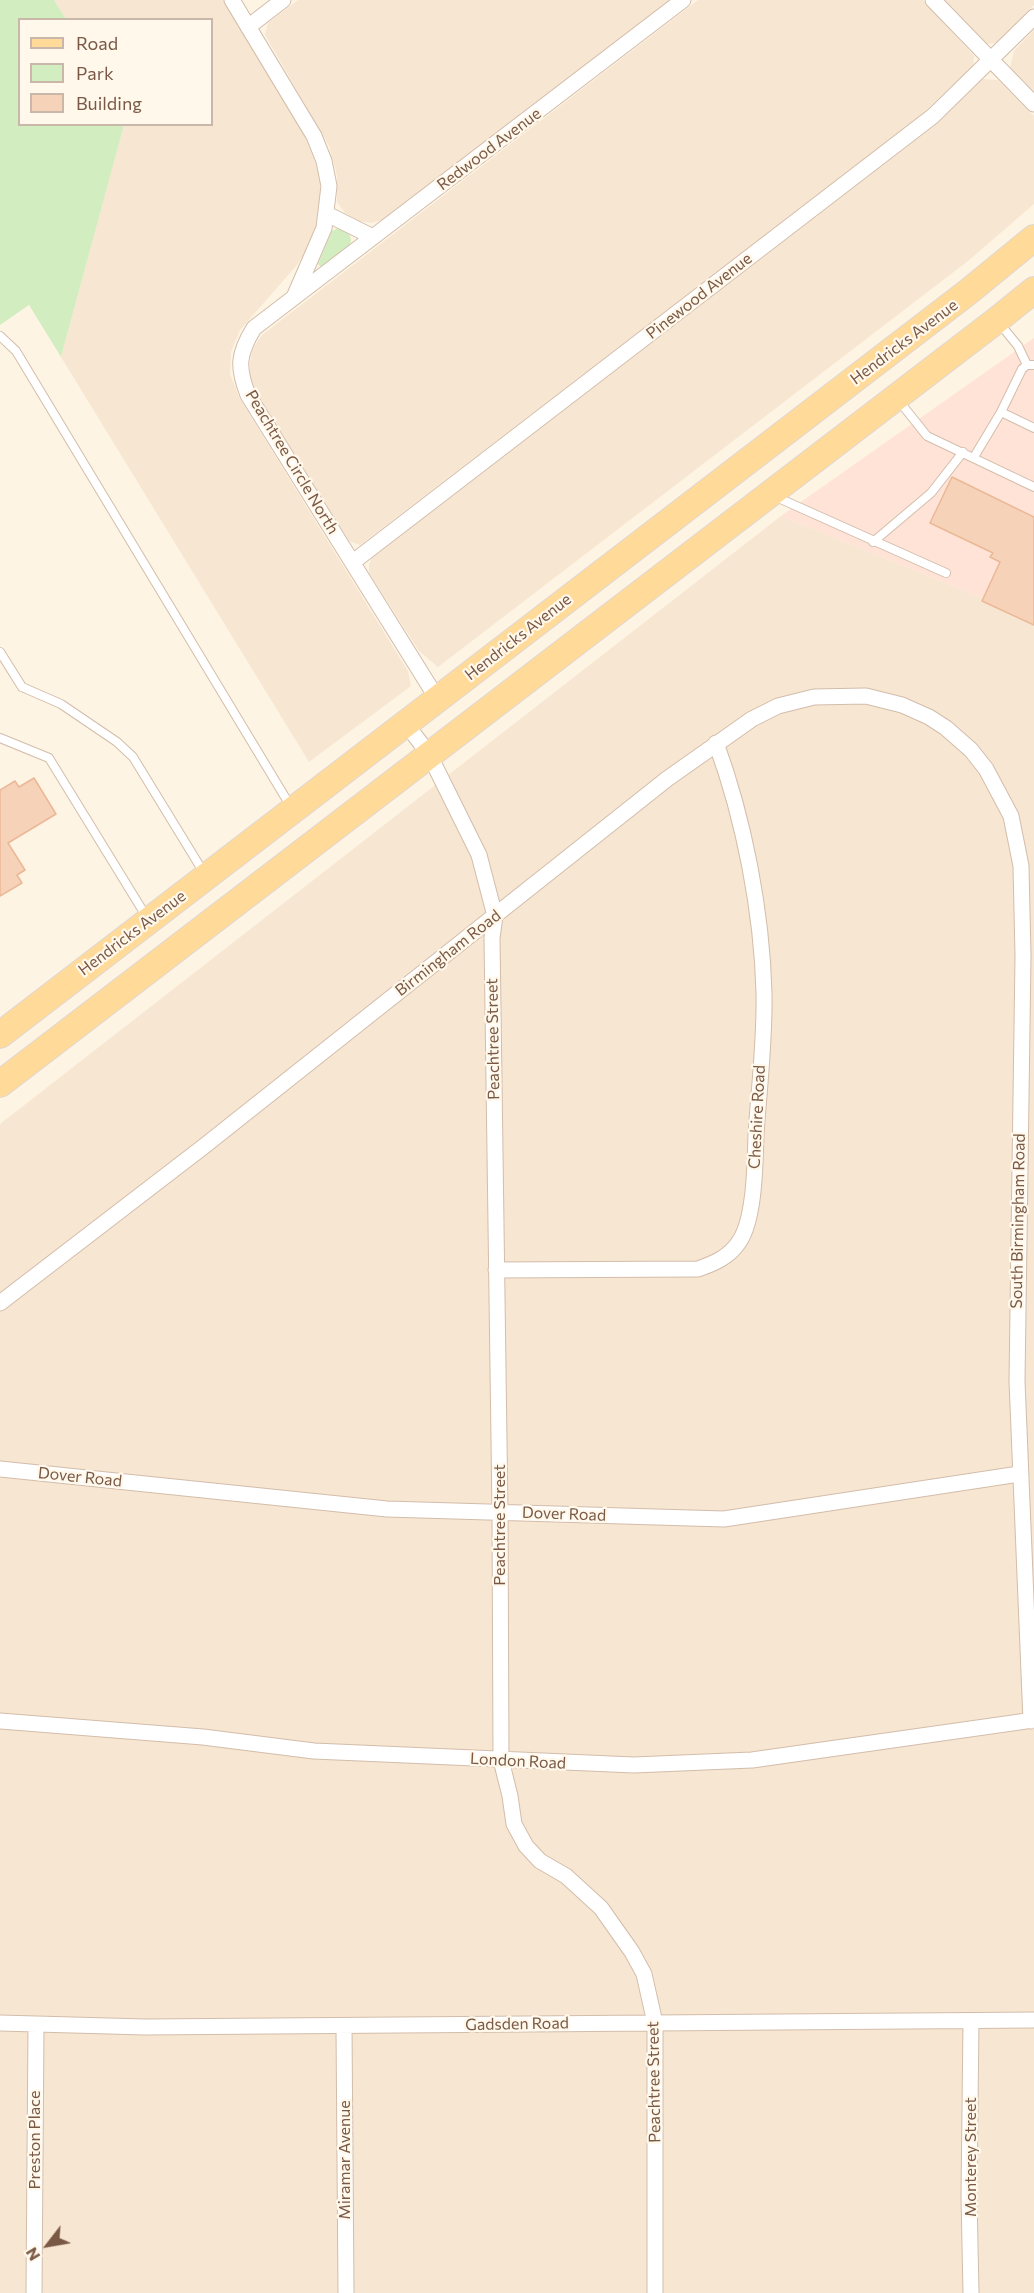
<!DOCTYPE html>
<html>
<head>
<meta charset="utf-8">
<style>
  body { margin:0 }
  #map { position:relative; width:1034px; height:2293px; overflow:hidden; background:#fef4e3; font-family:Commissioner,sans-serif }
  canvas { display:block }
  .legend { position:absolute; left:18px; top:18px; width:195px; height:108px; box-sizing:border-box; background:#fff8eb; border:2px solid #c9b8a9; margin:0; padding:8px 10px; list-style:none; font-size:18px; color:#795946 }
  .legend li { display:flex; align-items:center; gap:12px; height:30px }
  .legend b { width:30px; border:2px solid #c9b8a9 }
  .north { position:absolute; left:18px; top:2215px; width:60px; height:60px; -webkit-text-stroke:4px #fff8eb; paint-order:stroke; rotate:239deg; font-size:16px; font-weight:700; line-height:24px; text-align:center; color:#795946 }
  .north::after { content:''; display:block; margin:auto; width:21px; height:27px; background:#795946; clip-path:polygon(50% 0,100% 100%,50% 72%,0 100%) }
</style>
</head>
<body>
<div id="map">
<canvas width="1034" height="2293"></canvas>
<ul class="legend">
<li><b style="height:8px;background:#ffda99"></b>Road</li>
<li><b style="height:16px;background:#d2edc0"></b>Park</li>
<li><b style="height:16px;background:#f6d2b8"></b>Building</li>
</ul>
<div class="north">N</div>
</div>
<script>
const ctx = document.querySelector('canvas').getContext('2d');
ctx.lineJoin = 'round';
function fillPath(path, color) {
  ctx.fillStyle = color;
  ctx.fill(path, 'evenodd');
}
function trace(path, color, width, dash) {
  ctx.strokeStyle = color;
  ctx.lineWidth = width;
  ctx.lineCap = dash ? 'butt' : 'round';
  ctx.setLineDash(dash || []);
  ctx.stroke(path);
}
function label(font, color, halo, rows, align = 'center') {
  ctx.font = font + ' Commissioner,sans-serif';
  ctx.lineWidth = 4.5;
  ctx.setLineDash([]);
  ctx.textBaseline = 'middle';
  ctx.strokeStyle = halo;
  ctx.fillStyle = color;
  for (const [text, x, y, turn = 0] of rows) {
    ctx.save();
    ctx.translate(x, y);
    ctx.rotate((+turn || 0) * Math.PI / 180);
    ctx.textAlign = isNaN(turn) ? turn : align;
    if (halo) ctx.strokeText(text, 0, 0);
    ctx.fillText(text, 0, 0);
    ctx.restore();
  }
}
fillPath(new Path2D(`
  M54,0h171l78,131 17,45v38l-9,29 -14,22 -57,65 -9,22 -1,22 10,25 168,272 3,15 -102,76 -248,-405 63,-232 88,-1v-104l-146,-1z
  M298,0h373l-285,219 -15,4 -12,-2 -14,-8 -8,-11v-26l-8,-30 -64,-111 3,-12z
  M698,0h225l51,56 -1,10 -55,52 -558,427 -11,-4 -93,-149 -6,-15v-13l2,-14 10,-15z
  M944,0h90v5l-37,38 -11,1z
  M1034,30v61l-24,-23 4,-17z
  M983,79l15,1 36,36v88l-66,57 -530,406 -19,-16 -50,-78v-8l3,-7 566,-435z
  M781,516l253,103v1674h-1034v-1169z`), '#f7e6d1');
fillPath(new Path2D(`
  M1034,338v281l-253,-103z`), '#ffe3d6');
fillPath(new Path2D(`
  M0,0h54l12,19 -46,1v104l104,1 -63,232 -32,-52 -29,20z
  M338,228l11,4 2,8 -1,8 -28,20 -4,-4 14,-33z`), '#d2edc0');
const building = new Path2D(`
  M952,477l82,40v108l-52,-24 18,-39 -10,-5 3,-4 -63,-30z
  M34,778l22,36 -48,29 17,27 -8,5 5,8 -22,13v-106l15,-9 4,6z`);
fillPath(building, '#f6d2b8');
trace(building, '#ebb897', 1.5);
const lane = new Path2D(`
  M1000,324l18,22 9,19
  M0,336l16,15 275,456
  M899,401l28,35 107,51
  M1001,412l33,16
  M974,457l27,-45 21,-43 5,-4h7
  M774,496l172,77
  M873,542l58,-49 32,-41
  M0,652l22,35 39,17 56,38 16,15 71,116
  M0,738l49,20 97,158`);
const street = new Path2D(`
  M232,0l82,136 10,25 5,25 -5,42 -29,67
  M933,0l101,104
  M248,27l35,-27
  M327,214l46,23
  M353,562l580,-446 101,-99
  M438,700l-190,-305c-11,-28 -10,-41 6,-67l429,-328
  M406,724l23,30 50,101 16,61 -3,22 8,574 1,248 9,36 4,28 12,22 14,15 26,15 35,32 31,44 12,22 11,49v270
  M496,1270l202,-1c17,-6 31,-12 41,-27 16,-23 16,-79 17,-107 3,-47 9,-95 8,-142 -2,-81 -20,-174 -48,-250
  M0,1303l203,-156 464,-368 85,-60 26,-13 36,-9 52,-1 36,9 27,12 17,11 25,22 15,19 25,47 10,50 2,90 -6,425 14,340
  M0,1469l387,40 337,10 295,-45
  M0,1721l203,16 111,14 320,14 118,-5 282,-40
  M971,2021l-2,175 2,97
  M0,2023l145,4 889,-7
  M344,2026l2,267
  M34,2293l2,-269`);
const primary = new Path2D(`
  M0,1035l968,-743 66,-54
  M0,1084l997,-764 37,-30`);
trace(lane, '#d3bdab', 10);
trace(street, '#d3bdab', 17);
trace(primary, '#dfd7d3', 28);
trace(lane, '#fff', 8);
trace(street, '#fff', 15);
trace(primary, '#ffda99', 26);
label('16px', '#795946', '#fff8eb', [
  ["Redwood Avenue",489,149,-37],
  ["Pinewood Avenue",699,296,-38],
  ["Hendricks Avenue",904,342,-37],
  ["Peachtree Circle North",292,462,59],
  ["Hendricks Avenue",518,637,-38],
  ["Hendricks Avenue",132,933,-37],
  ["Birmingham Road",448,953,-38],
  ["Peachtree Street",493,1039,-91],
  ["Cheshire Road",757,1117,-87],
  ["South Birmingham Road",1018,1221,-89],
  ["Dover Road",80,1477,6],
  ["Dover Road",564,1514,2],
  ["Peachtree Street",500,1525,-90],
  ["London Road",518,1761,3],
  ["Gadsden Road",517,2024,-1],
  ["Peachtree Street",654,2082,-91],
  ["Preston Place",35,2140,-90],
  ["Monterey Street",971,2157,-90],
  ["Miramar Avenue",345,2160,-90]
]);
</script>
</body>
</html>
